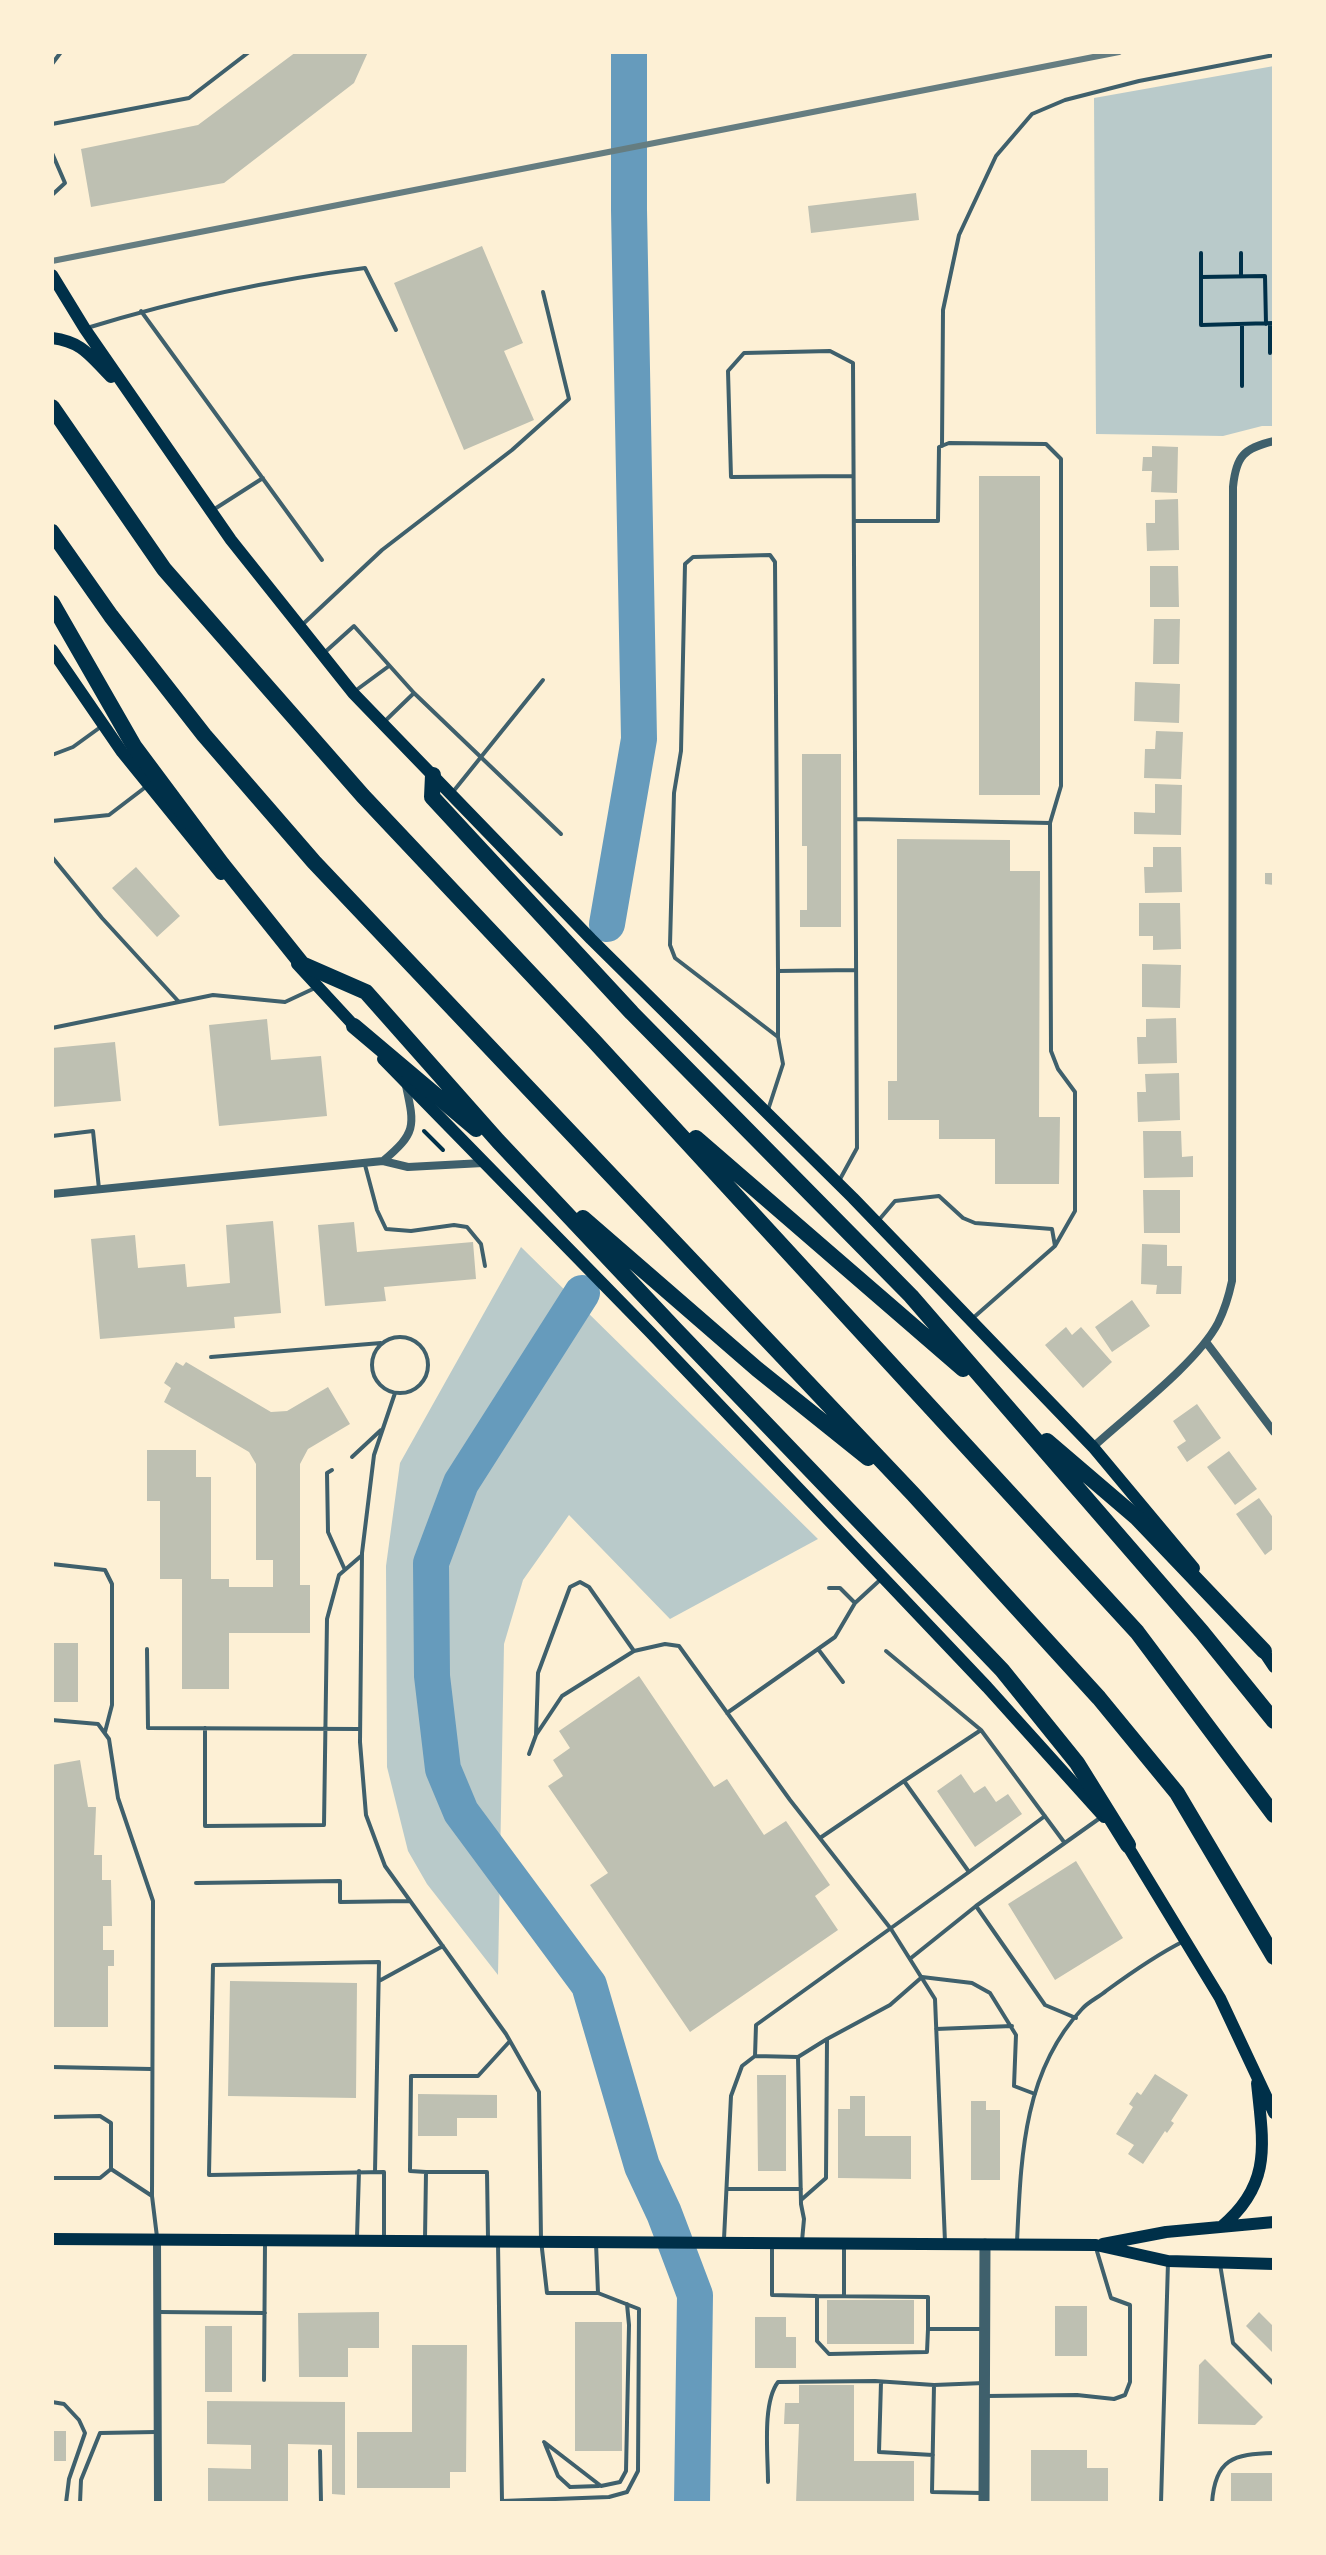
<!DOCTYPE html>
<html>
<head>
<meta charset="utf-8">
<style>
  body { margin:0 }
  #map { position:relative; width:1326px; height:2555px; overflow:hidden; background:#fdf0d5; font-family:Raleway,sans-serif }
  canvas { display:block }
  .frame { position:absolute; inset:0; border:54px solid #fdf0d5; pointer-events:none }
</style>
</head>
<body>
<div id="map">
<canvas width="1326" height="2555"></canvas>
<div class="frame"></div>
</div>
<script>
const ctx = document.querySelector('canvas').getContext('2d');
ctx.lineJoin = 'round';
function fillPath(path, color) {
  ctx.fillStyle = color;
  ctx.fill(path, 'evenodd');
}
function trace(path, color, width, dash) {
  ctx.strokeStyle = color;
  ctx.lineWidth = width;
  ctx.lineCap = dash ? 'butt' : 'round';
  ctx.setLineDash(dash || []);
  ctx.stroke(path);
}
fillPath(new Path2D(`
  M1274,66v360h-12l-39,10 -127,-2 -2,-336z
  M521,1247l297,292 -148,80 -101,-104 -46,65 -19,64 -6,331 -71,-91 -19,-33 -21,-84 -1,-201 14,-103z`), '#b9caca');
trace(new Path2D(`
  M607,924l32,-185 -10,-529v-158
  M582,1293l-121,190 -30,80 1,113 11,93 18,43 128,173 53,181 22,47 31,82 -3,208`), '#669bbc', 36);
fillPath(new Path2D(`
  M296,52h72l-14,31 -130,100 -133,24 -10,-58 117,-24z
  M916,193l3,27 -108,13 -3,-27z
  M482,246l41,97 -19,8 30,69 -70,30 -70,-167z
  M1152,446l26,1 -1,46 -26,-1 1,-21h-10l1,-14h9z
  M979,476h61v319h-61z
  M1178,499l1,51 -32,1 -1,-28h9v-23z
  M1150,566h28l1,41h-29z
  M1154,619h26l-1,45h-26z
  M1135,682l45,2 -1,39 -45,-2z
  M1156,731l27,1 -2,47 -37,-1 1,-29h10z
  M802,754h39v173h-41v-17h7v-64h-5z
  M1155,784l27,1 -1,50 -47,-1v-22l21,1z
  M897,839l113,1v31h30l-1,246h21l-1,67h-64v-45h-56v-19h-51v-39h9z
  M1153,847h28l1,45 -37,1 -1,-26h9z
  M136,867l44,49 -23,21 -45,-49z
  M1265,873h9v12l-9,-1z
  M1139,903h41l1,46 -28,1v-14h-14z
  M1142,964l39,1 -1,43 -38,-1z
  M1176,1018l1,45 -39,1 -1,-27h9v-18z
  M267,1019l4,41 50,-4 6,60 -108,10 -10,-101z
  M115,1042l6,59 -69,6v-59z
  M1179,1073l1,47 -42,2 -1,-30h9l-1,-18z
  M1143,1131h38l1,26 11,-1v21l-49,1z
  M1143,1190h37v43h-36z
  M273,1221l8,92 -47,4 1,11 -135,11 -9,-100 44,-4 3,33 47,-4 2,23 43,-4 -4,-58z
  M354,1222l3,30 116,-10 3,37 -92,8 2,14 -61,5 -7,-81z
  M1142,1244l25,1v21h15l-1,28h-25l1,-9 -16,-1z
  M1132,1300l18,26 -38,26 -17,-25z
  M1066,1327l6,8 9,-8 31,35 -29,26 -38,-43z
  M176,1362l7,4 3,-4 85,50 16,-1 41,-24 22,37 -42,25 -8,15v121h10v48h-81v56h-47v-110h-22v-78h-13v-51h49v27h15v102h18v8h44v-27h-17v-96l-7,-12 -85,-50 7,-14 -7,-5z
  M1197,1404l24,34 -34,24 -10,-15 9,-6 -13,-20z
  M1229,1451l28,38 -22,16 -28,-38z
  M1259,1498l15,21v29l-9,7 -29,-41z
  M52,1643h26v59h-26z
  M639,1676l75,111 13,-8 37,56 22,-14 44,64 -15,11 23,34 -148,102 -100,-147 18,-12 -60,-87 15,-10 -10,-16 17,-12 -11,-17z
  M80,1760l8,47h8l-2,48h8v25h9l1,46h-9v24h11v16h-6v61h-56v-262z
  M961,1774l13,19 11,-7 11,16 12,-8 14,20 -47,33 -38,-56z
  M1076,1861l47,77 -68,42 -47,-76z
  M230,1981l127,2 -1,115 -128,-2z
  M1155,2074l33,21 -17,26 3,2 -7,10 -2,-2 -22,33 -15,-10 6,-9 -18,-11 17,-27 -4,-3 8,-12 4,3z
  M757,2075h29v96h-28z
  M418,2094l79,1v23h-40v18h-39z
  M850,2096h15v40h46v43l-73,-1v-69h12z
  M971,2101h15v9h14v70h-29z
  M827,2300h87v44h-87z
  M1055,2306h32v50h-32z
  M379,2312v36h-31v29h-49l-1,-64z
  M1259,2312l15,15v27l-28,-28z
  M755,2317h31v20h10v31h-41z
  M575,2322h47v129h-47z
  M205,2326h27v66h-27z
  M412,2345h55l-1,127h-16v16h-93v-56h55z
  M1205,2359l58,58 -8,8 -57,-1 1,-59z
  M799,2385h55v76h60v42h-118l3,-79h-15l1,-21h14z
  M207,2401l138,1v93l-13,-1v-49l-44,-1v59h-80v-35l43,1v-24l-44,-1z
  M52,2431h14v30h-14z
  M1031,2450h56v18h21v35h-77z
  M1231,2473h43v30h-43z`), '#bec0b2');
trace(new Path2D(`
  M1201,253v72l73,-2
  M1241,253v23
  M1201,277l64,-1 1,48
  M1242,324v62
  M1270,353v-29
  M424,1131l19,19`), '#003049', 4);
trace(new Path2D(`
  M52,64l9,-12
  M52,124l137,-26 60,-46
  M52,153l13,30 -13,12
  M141,311l181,249
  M87,328c91,-28 183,-48 278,-60l31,62
  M942,446l1,-136 16,-75 37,-79 36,-42 33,-14 74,-19 135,-26
  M213,510l50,-32
  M854,521h84l1,-74 10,-4 97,1 15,15v327l-11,37
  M302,625l80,-75 130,-100 57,-51 -26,-107
  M324,653l30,-27 60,67 147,141
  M355,691l34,-25
  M384,722l30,-29
  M52,755l21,-8 29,-21
  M452,793l91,-113
  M856,819l194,4 1,228 7,18 17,23v119l-20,35
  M52,821l57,-6 38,-29
  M52,857l50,61 77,84
  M778,971v66
  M52,1028l161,-33 72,7 30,-14
  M768,1110l15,-46 -5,-27 -103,-79 -5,-13 4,-152 7,-42 4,-187 8,-7 77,-2 5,7 3,409 78,-1
  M52,1136l41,-5 6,58
  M365,1165l12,45 9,19 25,2 43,-6 13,2 14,17 4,22
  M839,1181l18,-33 -4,-785 -23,-12 -86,2 -16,18 3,106 122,-1
  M878,1221l17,-20 44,-5 24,22 12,5 77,6 3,17 -82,72
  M372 1365a28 28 0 1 1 56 0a28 28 0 1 1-56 0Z
  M211,1357l170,-14
  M395,1393l-21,62 -12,98 -2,189 6,73 19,51 121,168 33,58 2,148 6,53h51
  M352,1457l29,-27
  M332,1470l-5,3 1,59 17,38
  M52,1564l53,6 7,14v121l-7,27
  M829,1588h11l15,15
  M147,1649l1,79 211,1
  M818,1649l25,33
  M886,1651l95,79 83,112
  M727,1713l108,-76 20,-34 25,-23
  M52,1720l46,4 11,15 9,59 35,103 -1,295 5,41
  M205,1728v98l119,-1 3,-206 12,-44 22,-19
  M536,1735l2,-62 32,-86 10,-5 9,5 45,64
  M529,1754l7,-19 26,-39 72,-45 31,-7 14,2 111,154 101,129 44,70 10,243
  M904,1781l77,-51
  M969,1872l76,-56
  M196,1883l144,-2v21l70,-1
  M911,1958l65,-52
  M379,1981l64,-35
  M1076,2018l-31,-13 -69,-99 124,-88
  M936,2029l76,-3
  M755,2056l1,-31 213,-153 -65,-91 -84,57
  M798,2057l29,-18
  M52,2067l99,2
  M52,2117l48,-1 11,7v46l-11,9h-48
  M111,2169l41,27
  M375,2172l4,-210 -166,3 -4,210 175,-3v65
  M426,2172l-16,-1 1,-95h67l32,-35
  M728,2189h73
  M801,2200l25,-22 1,-139 63,-34 32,-28 50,6 18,10 26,42 -2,51 21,8
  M357,2237l2,-66
  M425,2239l1,-67h61l1,66
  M724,2239l7,-143 11,-30 13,-10 43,1 3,147 3,15 -2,22
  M1017,2242c4,-81 5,-169 65,-233 6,-7 17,-12 24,-18 26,-19 50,-36 78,-50
  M498,2243l4,259
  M772,2247v48l45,1
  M1220,2264l13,79 41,41
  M844,2296v-50
  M159,2312l106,1
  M928,2329v-32l-111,-1v45l12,13 98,-2 1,-23h54
  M264,2380l1,-137
  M881,2382l-2,70 54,3
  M986,2396l91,-1 37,4 11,-4 5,-13v-77l-19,-7 -15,-50
  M52,2402l12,2 15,16 6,13 -16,46 -3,24
  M544,2442l57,44 19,-4 6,-11 3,-146 -2,-21
  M545,2444l13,32 12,11 29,-1
  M320,2451l1,52
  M768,2482c0,-27 -6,-79 10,-100l97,-1 59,4
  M982,2493l-50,-1 2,-107 50,-2
  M502,2501l107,-4 18,-5 11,-21 1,-162 -41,-16 -2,-50
  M80,2503l1,-23 19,-47 56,-1
  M1161,2503l7,-241
  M1212,2503c3,-44 21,-49 62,-50`), '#3f606c', 4);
trace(new Path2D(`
  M383,1161c33,-28 32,-34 23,-75
  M52,1194l331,-33 25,6 75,-4
  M1206,1342l68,90
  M1093,1447c36,-33 104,-84 125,-124 7,-14 11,-28 14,-42l1,-794c3,-31 11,-39 41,-46
  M157,2238l1,265`), '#3f606c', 8);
trace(new Path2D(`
  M984,2503l1,-259`), '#3f606c', 11);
trace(new Path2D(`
  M52,275l33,54 146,211 122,153 238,246 262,259 240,249 101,121
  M52,338c31,4 38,18 59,39
  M52,650l70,102 99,122
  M297,964l61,66
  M383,1059l267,273 337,355 117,130
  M1260,1646l14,21
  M1124,1840l96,158 54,115
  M1221,2227c52,-43 42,-84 36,-144
  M52,2239l1044,6 72,16 106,3
  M1103,2244l63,-12 108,-10`), '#003049', 12);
trace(new Path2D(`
  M52,407l112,162 199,227 231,245 543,591 137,183
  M52,532l59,84 93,119 110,127 599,632 186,204 78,95 97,164
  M52,603l82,143 88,118 80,100 64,28 132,149 178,189 326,340 75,93 51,82
  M433,775l-1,22 200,216 279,283 291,336 72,89
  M354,1026l122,103
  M696,1138l267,231
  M583,1218l174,151 111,89
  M1047,1441l90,77 127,133`), '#003049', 16);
trace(new Path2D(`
  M52,261l1067,-209`), '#657d81', 6);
</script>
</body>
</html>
